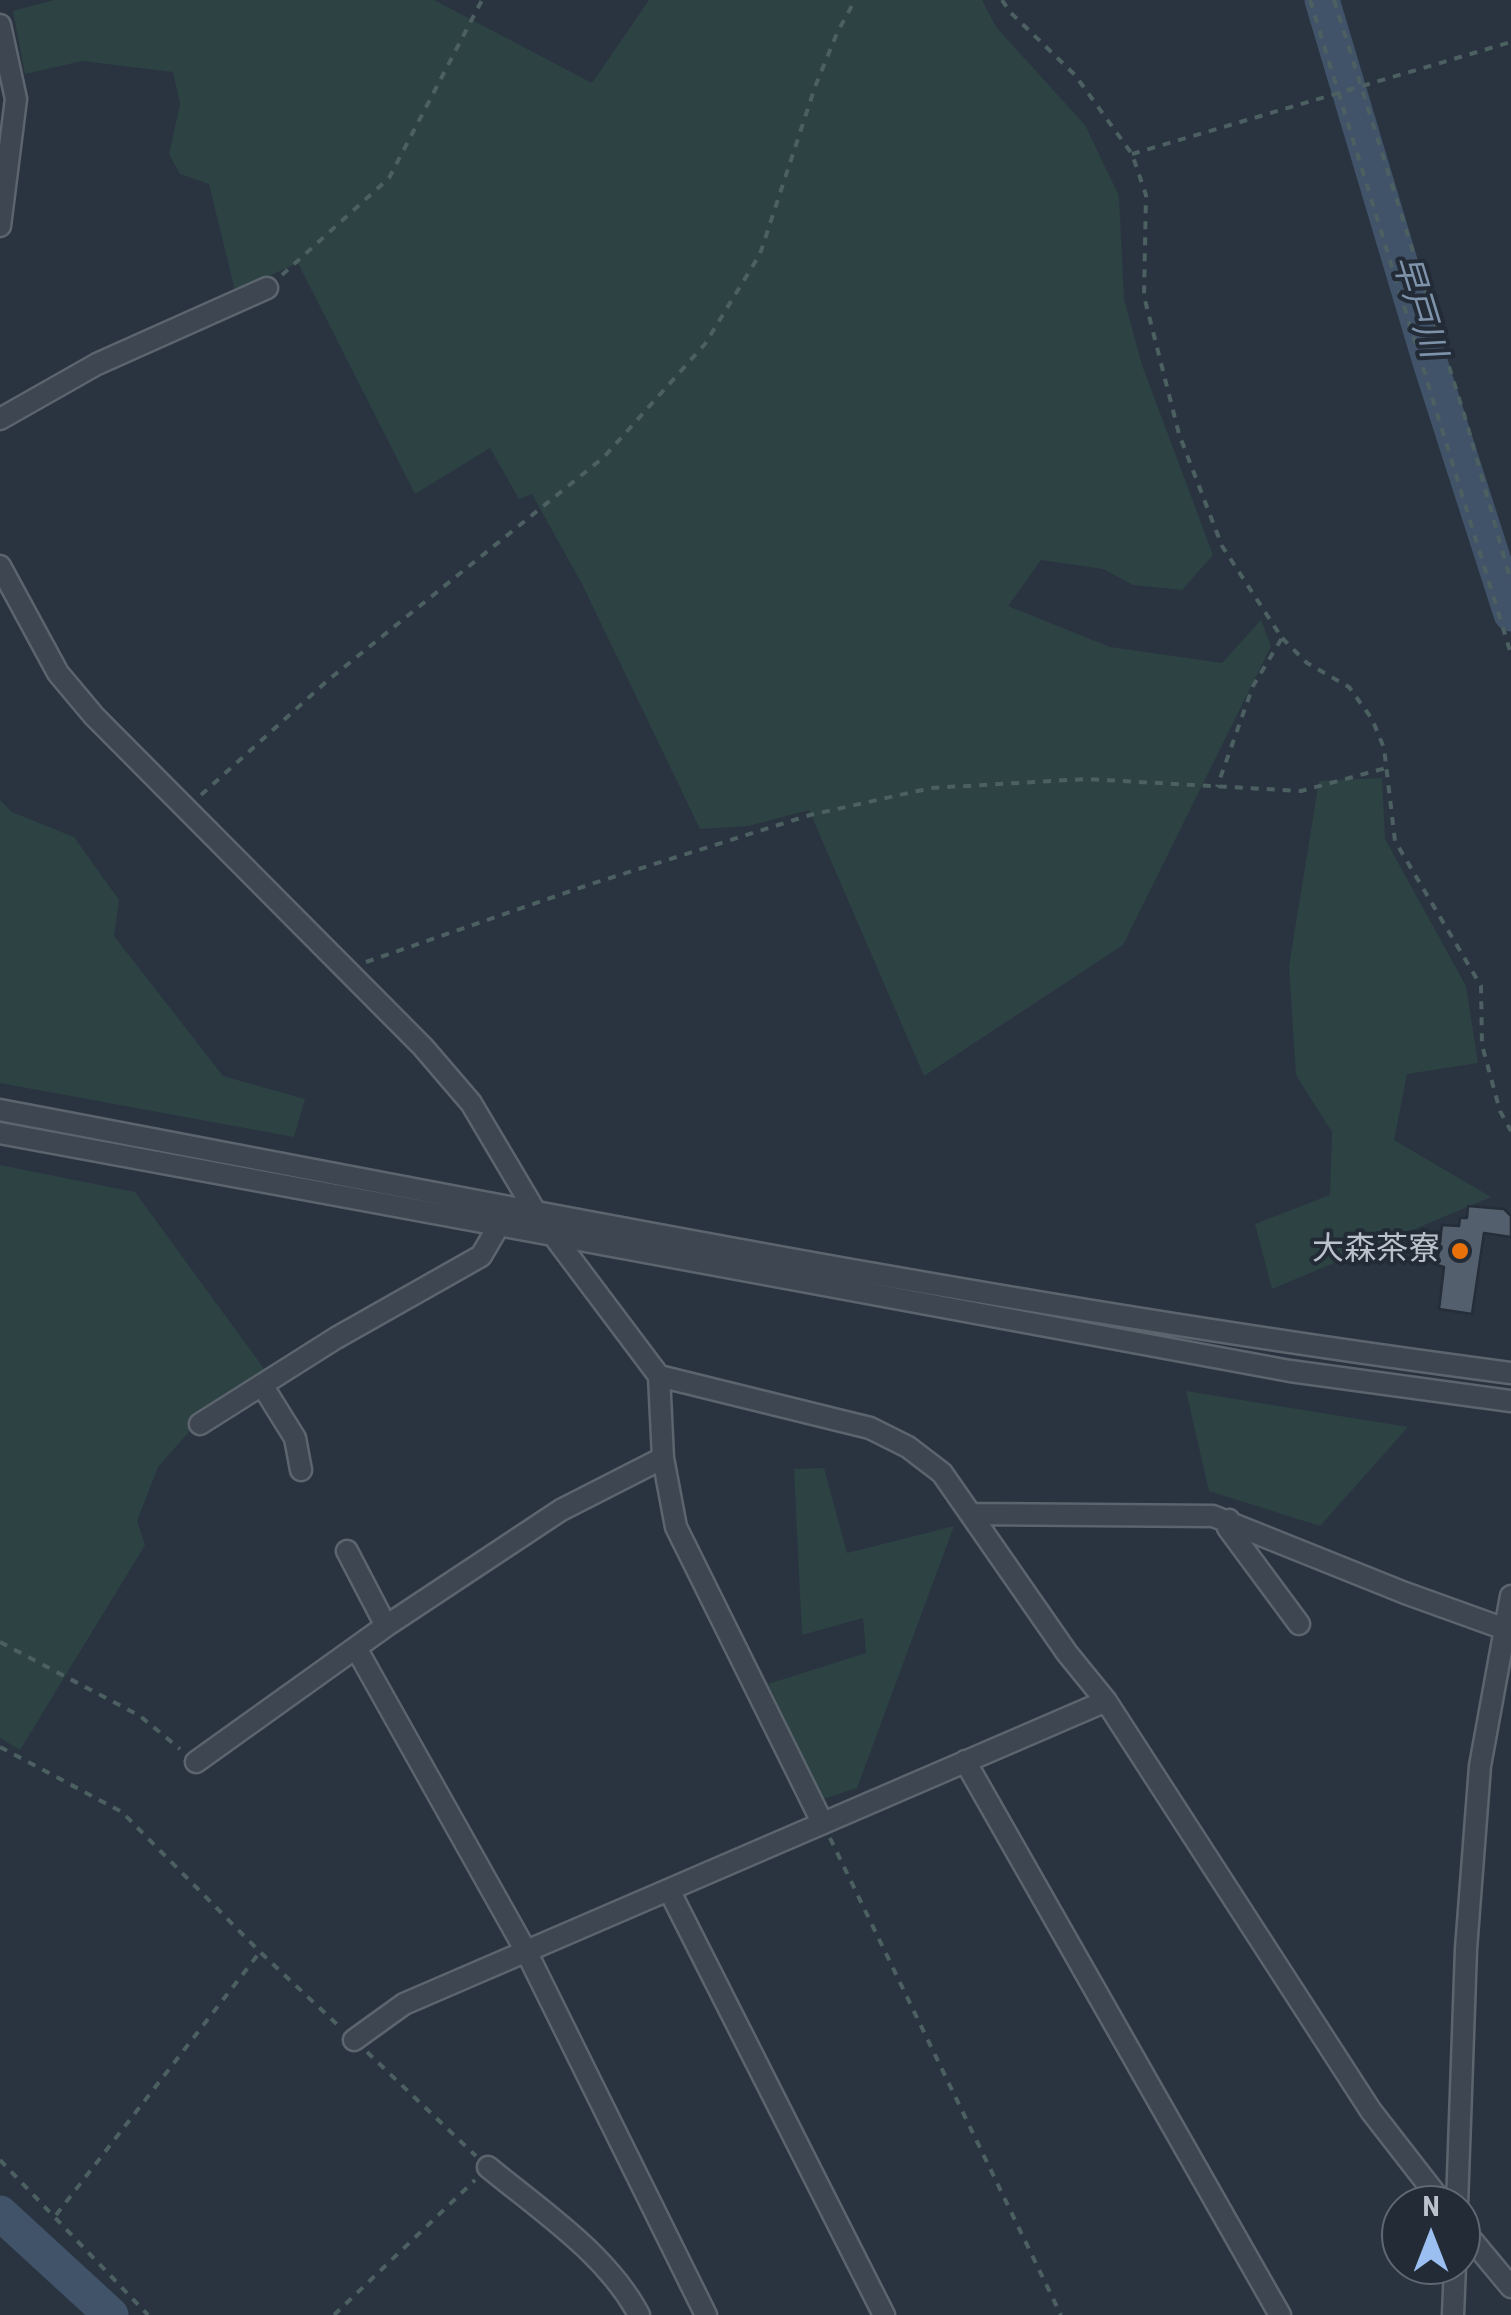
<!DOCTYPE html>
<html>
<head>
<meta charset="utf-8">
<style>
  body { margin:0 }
  #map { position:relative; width:1511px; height:2315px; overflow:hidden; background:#2a3441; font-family:"Roboto Condensed",sans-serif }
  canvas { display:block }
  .north { position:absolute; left:1381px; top:2185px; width:100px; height:100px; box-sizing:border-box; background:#222b36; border:2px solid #5f6772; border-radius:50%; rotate:0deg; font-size:28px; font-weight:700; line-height:40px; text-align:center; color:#bbc2cb }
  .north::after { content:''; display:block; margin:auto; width:35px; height:45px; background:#9bbff0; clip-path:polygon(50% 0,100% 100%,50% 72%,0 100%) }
</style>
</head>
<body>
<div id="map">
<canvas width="1511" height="2315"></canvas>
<div class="north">N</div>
</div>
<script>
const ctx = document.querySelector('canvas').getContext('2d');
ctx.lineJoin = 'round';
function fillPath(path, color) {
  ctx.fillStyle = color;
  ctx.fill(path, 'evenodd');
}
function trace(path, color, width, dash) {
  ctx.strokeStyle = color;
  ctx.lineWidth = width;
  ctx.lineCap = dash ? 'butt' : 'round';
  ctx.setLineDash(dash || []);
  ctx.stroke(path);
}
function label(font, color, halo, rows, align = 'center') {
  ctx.font = font + ' "Roboto Condensed","Noto Sans JP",sans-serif';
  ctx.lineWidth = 8;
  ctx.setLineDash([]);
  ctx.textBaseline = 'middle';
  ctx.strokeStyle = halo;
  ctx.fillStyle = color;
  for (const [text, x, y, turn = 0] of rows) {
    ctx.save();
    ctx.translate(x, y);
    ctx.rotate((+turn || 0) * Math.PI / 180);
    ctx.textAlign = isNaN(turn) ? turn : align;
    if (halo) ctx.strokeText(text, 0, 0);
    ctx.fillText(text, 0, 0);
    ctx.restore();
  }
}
fillPath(new Path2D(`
  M54,0h380l158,83 57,-83h333l14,27 89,98 34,71 5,103 18,66 71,190 -31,35 -49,-5 -30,-16 -62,-9 -33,46 102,41 112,16 39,-43 10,26 -148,299 -199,131 -115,-266 -61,16 -48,3 -117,-243 -51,-92 -13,5 -29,-51 -75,46 -117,-231 -63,28 -26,-107 -29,-10 -11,-20 11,-50 -7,-32 -91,-11 -57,13 -12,-63z
  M1382,778l3,61 81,147 12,77 -71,11 -13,66 97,57 -219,92 -17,-65 75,-29 2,-63 -36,-57 -7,-109 30,-185z
  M0,800l12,12 62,25 45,63 -5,36 109,140 82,23 -11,38 -294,-54z
  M0,1165l135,27 130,178 -69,54 -38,43 -21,54 8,24 -125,205 -20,-12z
  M1186,1391l222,36 -88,99 -111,-35z
  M824,1468l23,85 107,-27 -97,262 -34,11 -55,-115 98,-31 -3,-35 -61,17 -8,-166z`), '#2d4243');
trace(new Path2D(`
  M1322,0l108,362 81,252
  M0,2213l111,102`), '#415368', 35);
const building = new Path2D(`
  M1468,1206l36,3 7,7v21l-27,-4 -12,81 -33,-5 5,-42 -7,-2 5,-40 17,1 1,-8h7z`);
fillPath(building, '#535f6c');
trace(building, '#242d38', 2.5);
const minor = new Path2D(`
  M0,25l16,74 -16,127
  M0,419l97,-55 170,-76
  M0,566l58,107 36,43 329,331 48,56 64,108 124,165 4,82 13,69 146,295
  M0,1110c502,95 1004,197 1511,263
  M0,1133l1290,238 221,30
  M659,1376l211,52 38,19 34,26 125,180 39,48 265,410 73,94
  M262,1385l33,53 6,32
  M200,1424l136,-86 145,-82 17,-29
  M972,1514l241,2 192,77 100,36
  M1229,1520l-1,8 71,96
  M347,1551l39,75
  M356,1648l171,305 179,362
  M965,1761l315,554
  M196,1762l190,-136 175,-116 102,-52
  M669,1890l215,425
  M354,2040l50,-36 702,-303
  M488,2167c52,43 119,87 151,148
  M1457,2205l9,-256 14,-183 31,-170
  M1461,2227l50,60
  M1453,2315l2,-50`);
trace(minor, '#5c646e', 25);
trace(new Path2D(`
  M1002,0l8,12 65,63 57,79 14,41 -2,101 35,138 43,112 60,92 -29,48 -36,101
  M1310,0l201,654
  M1334,0l133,424 44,158
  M1132,154l379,-112
  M282,275l107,-97 93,-178
  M1282,638l25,25 42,24 23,32 12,29 11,93 86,145 1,59 18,66 11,20
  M201,795l126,-114 277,-224 101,-113 55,-90 55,-167 22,-54 18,-33
  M366,962l225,-78 219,-69 121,-27 155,-9 215,12 85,-23
  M0,1642l140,74 40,33
  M0,1747l122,65 138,140 82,77
  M830,1838l231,477
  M367,2052l109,104
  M0,2160l148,155
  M56,2215l204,-263
  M334,2315l141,-135`), '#4c5f61', 4, [8, 8]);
trace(minor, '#3e4651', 20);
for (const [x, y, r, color] of [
  [1460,1251,10,"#e8710a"]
]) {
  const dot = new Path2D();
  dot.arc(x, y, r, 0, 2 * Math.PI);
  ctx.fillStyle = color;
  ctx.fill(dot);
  trace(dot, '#222b36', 4);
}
label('32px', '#bbc2cb', '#222b36', [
  ["大森茶寮",1440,1251]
], 'right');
label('italic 35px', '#7e93aa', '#222b36', [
  ["早戸川",1417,307,73]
]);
</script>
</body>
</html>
